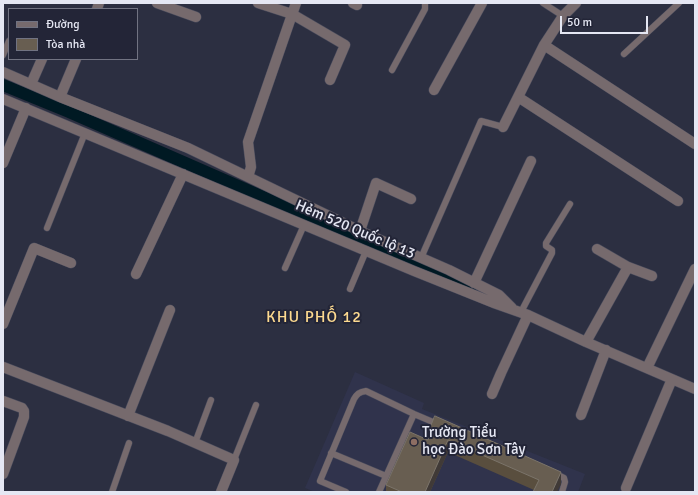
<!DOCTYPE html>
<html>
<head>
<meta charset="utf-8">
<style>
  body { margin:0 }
  #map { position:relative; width:698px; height:495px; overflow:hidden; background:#2c2f41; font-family:Signika,sans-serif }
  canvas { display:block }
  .frame { position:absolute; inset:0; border:4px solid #e5e7f3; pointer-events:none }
  .legend { position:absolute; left:8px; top:8px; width:130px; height:52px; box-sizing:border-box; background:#232537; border:1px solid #717382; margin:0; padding:5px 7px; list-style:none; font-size:12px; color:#e5e7f3 }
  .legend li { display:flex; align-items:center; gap:8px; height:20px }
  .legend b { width:20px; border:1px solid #717382 }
  .scale { position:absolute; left:560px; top:16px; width:88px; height:18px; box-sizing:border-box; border:2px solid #e5e7f3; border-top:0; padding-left:5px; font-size:12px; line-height:14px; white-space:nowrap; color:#e5e7f3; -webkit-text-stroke:3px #232537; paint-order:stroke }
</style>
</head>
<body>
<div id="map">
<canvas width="698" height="495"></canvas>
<div class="frame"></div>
<ul class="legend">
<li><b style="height:5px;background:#766a6d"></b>Đường</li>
<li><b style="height:11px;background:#685e51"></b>Tòa nhà</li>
</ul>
<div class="scale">50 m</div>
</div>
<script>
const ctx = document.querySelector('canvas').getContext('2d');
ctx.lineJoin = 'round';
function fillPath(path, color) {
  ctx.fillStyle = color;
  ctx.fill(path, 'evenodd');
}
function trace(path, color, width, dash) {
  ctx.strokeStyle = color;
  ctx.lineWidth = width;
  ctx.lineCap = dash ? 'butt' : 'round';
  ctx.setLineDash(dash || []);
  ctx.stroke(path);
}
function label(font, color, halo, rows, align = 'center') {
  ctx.font = font + ' Signika,sans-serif';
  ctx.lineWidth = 4;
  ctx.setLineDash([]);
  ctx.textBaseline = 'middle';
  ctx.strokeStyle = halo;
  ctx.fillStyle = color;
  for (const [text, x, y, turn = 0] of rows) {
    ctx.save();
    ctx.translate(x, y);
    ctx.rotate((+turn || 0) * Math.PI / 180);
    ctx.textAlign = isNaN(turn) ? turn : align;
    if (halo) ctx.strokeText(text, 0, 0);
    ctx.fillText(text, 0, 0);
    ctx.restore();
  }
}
fillPath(new Path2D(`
  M355,372l69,31 -2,6 163,65 -7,18h-263l-10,-4z`), '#30334c');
trace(new Path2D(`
  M3,85l66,27 288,126 117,49`), '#001923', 12);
const lane = new Path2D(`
  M543,3l20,13
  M624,54l55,-51
  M3,55l6,-14
  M392,70l33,-61v-6
  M47,228l38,-95
  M421,258l60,-137 22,6
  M285,268l19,-43
  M350,289l16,-38
  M521,312l31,-59v-3l-6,-4v-3l24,-39
  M195,443l16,-43
  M331,453l55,23
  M234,460l22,-55
  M554,473l10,5 1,4 -3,10
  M112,492l17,-49
  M346,492l-26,-11 34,-82c3,-5 5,-7 12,-8l48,23 26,11
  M379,492l35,-78`);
const street = new Path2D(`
  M157,3l39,14
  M258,3l34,11 53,31 -15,35
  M353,3l4,2
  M97,9l2,-6
  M544,45l151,99
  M3,72l57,25 128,51 172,83 89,39 50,25 13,13
  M31,84l11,-25
  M434,90l48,-87
  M60,97l16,-38
  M518,97l160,104
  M3,99l411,172 80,32 34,12 58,27 109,47
  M503,127l41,-82 19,-29 13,-13
  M3,163l23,-55
  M248,177l3,-10 -3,-25 48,-139
  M360,231l16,-48 35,16
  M597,249l31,18 24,9
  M136,274l47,-100
  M474,283l57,-122
  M3,324l31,-76 37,15
  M586,342l42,-75
  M3,367l165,64 66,29 -13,32
  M647,368l48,-99
  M492,394l9,-21 27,-58
  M3,401l19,7 2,3v6l-21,57
  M581,415l25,-65
  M128,416l42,-106
  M626,488l46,-109`);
trace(lane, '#4a4c5d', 7);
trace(street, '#4a4c5d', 11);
trace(lane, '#766a6d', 6);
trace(street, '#766a6d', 10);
fillPath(new Path2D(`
  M429,431l132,53 -27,6 -86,-38 -18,40h-44v-7l42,-45 1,-2z`), '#594e3e');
fillPath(new Path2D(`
  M448,440v12l-18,40h-5z
  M561,472v12l-4,8h-5z`), '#403a37');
const building = new Path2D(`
  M435,416l126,56 -9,20h-19l6,-12 -91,-40 -23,52h-23l-16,-7 24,-53 18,8 3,-8 -2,-1z`);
fillPath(building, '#685e51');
trace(building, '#7b746a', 1);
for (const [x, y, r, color] of [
  [414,442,4,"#8d6e63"]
]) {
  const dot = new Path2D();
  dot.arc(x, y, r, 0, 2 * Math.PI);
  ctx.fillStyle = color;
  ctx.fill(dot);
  trace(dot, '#232537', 1.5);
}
label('15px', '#e5e7f3', '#232537', [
  ["Hẻm 520 Quốc lộ 13",355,230,23]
]);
label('15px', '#e5e7f3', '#232537', [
  ["Trường Tiểu",422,433],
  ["học Đào Sơn Tây",422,450]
], 'left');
ctx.letterSpacing = '1px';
label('16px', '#fdda90', '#232537', [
  ["KHU PHỐ 12",314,318]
]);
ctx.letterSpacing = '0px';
</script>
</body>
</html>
